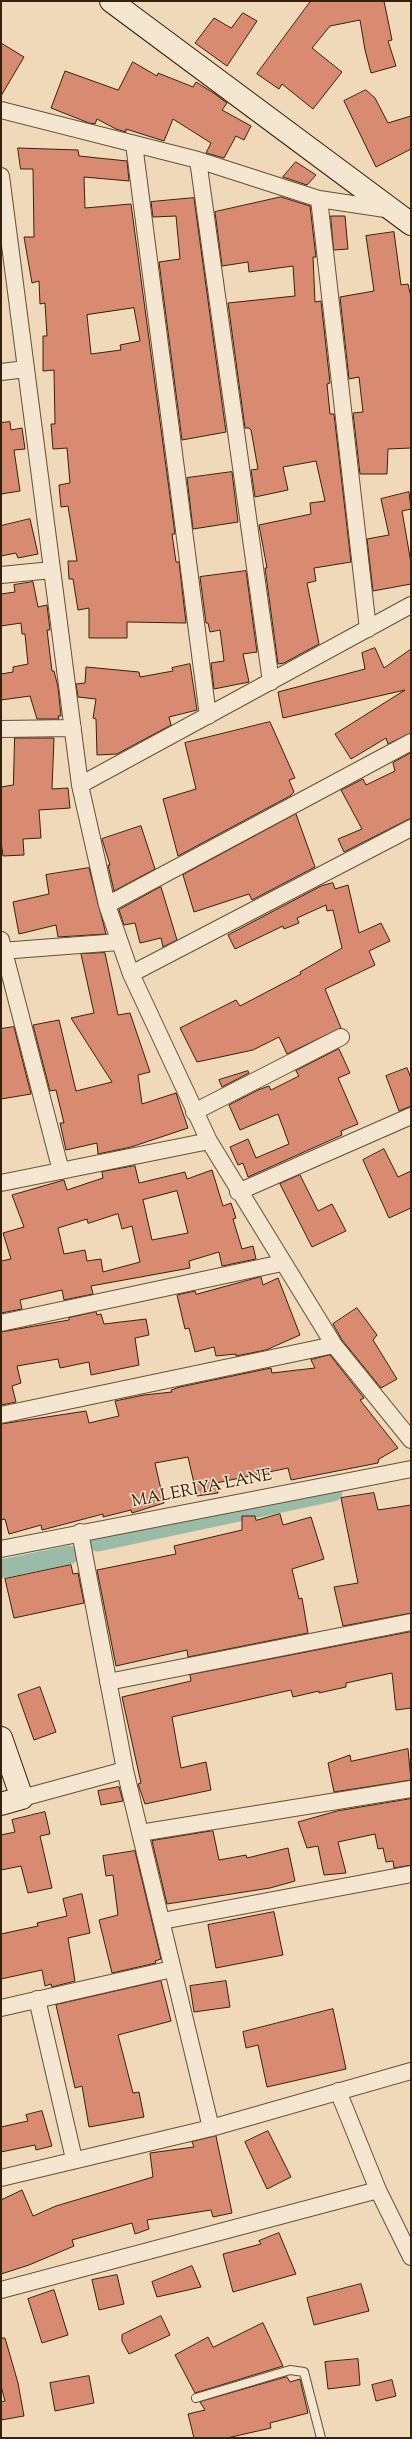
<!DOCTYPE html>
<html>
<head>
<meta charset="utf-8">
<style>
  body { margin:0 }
  #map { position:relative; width:412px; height:2439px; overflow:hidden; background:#f0d9b8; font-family:"Sorts Mill Goudy",serif }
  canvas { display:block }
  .frame { position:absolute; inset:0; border:2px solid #36220c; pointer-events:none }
</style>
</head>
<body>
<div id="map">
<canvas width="412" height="2439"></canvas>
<div class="frame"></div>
</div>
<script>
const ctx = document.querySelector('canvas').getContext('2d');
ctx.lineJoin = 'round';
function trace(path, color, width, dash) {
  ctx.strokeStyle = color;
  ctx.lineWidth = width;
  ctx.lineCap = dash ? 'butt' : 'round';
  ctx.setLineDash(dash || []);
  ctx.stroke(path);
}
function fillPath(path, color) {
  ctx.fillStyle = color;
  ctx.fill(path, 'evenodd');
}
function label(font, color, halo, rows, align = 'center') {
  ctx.font = font + ' "Sorts Mill Goudy",serif';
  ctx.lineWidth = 3;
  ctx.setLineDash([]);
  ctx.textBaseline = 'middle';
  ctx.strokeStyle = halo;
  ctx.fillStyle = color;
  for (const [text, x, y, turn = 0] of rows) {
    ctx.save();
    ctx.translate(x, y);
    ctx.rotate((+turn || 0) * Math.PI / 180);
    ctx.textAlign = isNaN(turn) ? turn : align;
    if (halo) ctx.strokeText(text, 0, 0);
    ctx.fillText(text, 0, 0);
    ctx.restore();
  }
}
trace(new Path2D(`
  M98,1542l235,-50
  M1,1569l68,-14`), '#9bbba9', 19);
const building = new Path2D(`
  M311,1h73l8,39 -4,1 8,25 -25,7 -6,-23 -5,-30 -30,6 -18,22 30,24 -29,37 -31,-25 -3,5 -22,-15z
  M243,13l14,8 -30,45 -32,-23 19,-25 17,10z
  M1,43l23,14 -23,39z
  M133,62l24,14 1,-3 35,14 3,-5 19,12 12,9 -5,7 29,16 -7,14 -8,-4 -12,22 -18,-5 5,-10 -38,-24 -9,22 -38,-12v3l-10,-3 -19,-10 -2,5 -6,-1 -38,-15 14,-37 53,19z
  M366,90l9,8 13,25 23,-7v33l-35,18 -32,-66z
  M18,148l60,2 1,6 48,5 2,20 -45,-4 1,31 46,-4 44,330h-3l4,28h3l7,61 -59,-1v16h-38v-30l-11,2 -5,-31h-4l-1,-18h9l-9,-55 -7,1 -2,-22 11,-2 -3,-35 -14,1 -2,-25h4l-1,-54 -11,1v-35h4l-2,-33 -5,1 -1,-23 -7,2 -8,-46h10l-1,-68h-12zM134,308l6,33 -20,4 1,5 -30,4 -4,-39z
  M296,162l20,13 -9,10 -24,-8z
  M281,197l29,9 6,51h-3l2,45 6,-1 9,82 -3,1 3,30h4l17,148 -37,6 2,13 -9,2 12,61 -35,19 -6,1 -13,-96h2l-8,-43 52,-11 -1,-11 15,-2 -9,-40 -33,6 5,23 -33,7 -4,-27 7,-1 -7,-39 -2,-2h-4l-17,-125 67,-7 -2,-30 -44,6 -1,-10 -26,4 -7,-54z
  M194,198l32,234 -44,8 -23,-178 21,-3 -4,-43 -23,1 -2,-15z
  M331,216h14l3,33 -14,1z
  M394,232l7,53 7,-1 3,13v151l-23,1 -1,25h-27l-7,-61 10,-1 -4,-35 -10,2 -9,-82 34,-6 -8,-55z
  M10,422l1,8 11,-2 3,21 -11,1 6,41 -19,3v-71z
  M232,472l6,50 -45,7 -6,-51z
  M409,492l2,17 -9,2 9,52v21l-38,7 -6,-52 22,-4 -8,-36z
  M30,519l8,35 -20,4 -2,-5 -15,3v-30z
  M246,571l11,81 -14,2 6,28 -35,7 -3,-26 13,-2 -4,-31 -10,2 -2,-9h-2l-6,-46z
  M33,582l5,25 9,-2 3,25h-3l5,41h2l4,16 3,29h-3l1,3h-22l-7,-23 -29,4v-26l12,-2v-5l15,-3 -3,-30h-3l-1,-11 -20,3v-32l14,-2 -1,-7z
  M375,648l9,20 27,-19v84l-23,11 -2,-6 -35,21 -16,-25 70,-44 -122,28 -5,-26 87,-23 -3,-16z
  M190,664l7,46 -28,7 2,8 -54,29 -20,1 -1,-36 -3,-1 3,-19 -18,-2 -2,-13 9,-1 1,-16 53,5 1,5 33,-6 -1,-3z
  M270,722l25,56 -6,2 5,12 -4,4 -112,60 -15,-57 33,-10 -11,-46z
  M15,738h39l-2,51 16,-1 2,20 -31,2 2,28 -18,1 1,16 -21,1 -2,-15v-54l12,-2z
  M411,753v65l-67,34 -6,-13 24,-10 -21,-39 22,-11 3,6 29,-14 -2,-8z
  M296,814l19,53 -63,33 -3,-6 -55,18 -11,-37z
  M141,826l14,43 -41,22 -6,-26h2l-8,-26z
  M89,868l17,66 -48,3 -2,-12 -37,9 -6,-32 36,-8 -3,-19z
  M333,883l2,6 13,-4 11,48 22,-10 9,18 -21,10 6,14 -50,24 16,39 -54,26 -8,-17 -26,13 -56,12 -17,-34 56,-28 4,6 61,-32 -1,-2 42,-24 -9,-38 -6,1 -1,-6 -29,13 2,5 -15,6 -1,-3 -48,23 -7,-14 93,-49z
  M161,887l16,53 -14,7 -2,-9 -21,5 -5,-20 -11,2 -5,-15z
  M105,953l13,62 12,-2 20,59 -12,3 4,29 34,-11 12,35 -57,19 -33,7 -1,-11 -31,7 -6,-27h4l-8,-33 -6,1 -17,-66 26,-5 17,71 36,-9 -41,-64 23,-5 -13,-59z
  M14,1027l17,67 -30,5v-70z
  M339,1049l11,24 -12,5 20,46 -17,7 1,4 -94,42 -5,-14 -5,2 -8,-18 18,-8 8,19 33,-14 -11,-30 -38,16 -11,-25 29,-15 11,-4 2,4 28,-14 -3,-5z
  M407,1068l4,10v28l-12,5 -13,-35z
  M248,1071l1,2 -27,14 -3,-7z
  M384,1149l14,28 13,-6v37l-22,10 -26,-58z
  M135,1166l4,17 46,-11 2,7 25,-9 11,36 8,-3 5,15 -3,1 9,30 11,-3 3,13 -34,7 -3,-14 -30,9 1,7 -99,18 2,8 -29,6 -2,-10 -42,10 2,9 -21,4v-52l10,-2 -8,-26 21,-6 -12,-32 52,-15 3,10 36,-12 -1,-6zM177,1191l11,42 -36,7 -9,-40zM118,1214l4,15 10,-3 8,36 -37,10 -2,-13 -14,2 -2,-11 -21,4 -6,-26 29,-9 1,4z
  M300,1175l18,36 14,-7 14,27 -34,16 -32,-63z
  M261,1277l2,8 15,-7 22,57 -34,15 -30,6v-2l-20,2 -2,-9 -19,5 -6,-24 -4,1 -8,-34 18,-4 1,3z
  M357,1308l20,27 -4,5 24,39 -16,9 -39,-48 -9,-16z
  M96,1312l1,3 4,-1 3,10 42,-5 3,16 -14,3 4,27 -48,10 -2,-13 -29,6 -2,-9 -41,7 4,17 -9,3 4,16 -15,3v-73l68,-12v-2z
  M330,1355l34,43 -4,2 38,48 -19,11 -1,4 -87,17 -3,-12 -72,15 2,10 -21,3 -9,-39 -33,6 9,40 -32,10 -1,-3 -28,7v-3l-61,16 -1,-5 -32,9 -4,-15 -4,1v-96l85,-13 3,12 30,-7 -4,-15 29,-6 28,-3 -1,-2 9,-3 91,-19 1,5 43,-5 -4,-8z
  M374,1493l4,17 33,-5v108l-68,13 -9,-39 24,-4 -17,-85z
  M280,1514l3,11 28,-8 13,42 -32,10 7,30 3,-1 6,35 -120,24 -1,-7 -71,16 -19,-96 79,-16 -2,-8 68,-16v-14h13l1,4z
  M71,1565l2,9 5,-1 6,30 -70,15 -9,-39z
  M411,1632v76l-15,2 -4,-37 -46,10v4l-27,6v-2l-26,6 -2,-7 -119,27 9,51 25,-6 5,28 -66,14 -7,-20 3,-1 -19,-86 69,-16 -1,-6z
  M40,1687l16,45 -22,8 -16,-45z
  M408,1749l3,31 -77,12 -6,-29 22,-8 1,6z
  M119,1787l4,14 -22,4 -3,-14z
  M411,1799v66l-17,3 -1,-7 -7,1 -3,-14 -5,1 -3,-15 -37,8 8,31 -22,2 -6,-29 -11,2 -9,-26 39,-11z
  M45,1812l5,22 -10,2 12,52 -24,5 -7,-27 -20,4v-35l14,-3 -3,-12z
  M213,1831l6,29 27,-5 1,3 41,-10 7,33 -25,7 -103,16 -15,-63z
  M135,1851l26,108 -6,2 1,2 -44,10 -13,-53 19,-5 -5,-40 -7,1 -3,-20z
  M82,1894l8,39 -22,5 7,43 -23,6 -1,-3 -6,2 -3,-16 -41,9v-45l37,-8 -1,-3 30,-7 -4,-17z
  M274,1912l9,43 -67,13 -8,-43z
  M161,1981l10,40 -53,14 15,58 6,-1 5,25 -55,10 -7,-41 -7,2 -19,-83z
  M226,1981l4,26 -36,5 -4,-26z
  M333,2009l13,60 -79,18 -9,-42 -12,3 -3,-16z
  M42,2111l10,35 -16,4 -1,-5 -34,7v-25l27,-6 -2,-6z
  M268,2131l23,46 -24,12 -22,-47z
  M216,2136l16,77 -19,4 -2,-7 -64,10 2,9 -14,5 -3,-11 -60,17 2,6 -45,19 -28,9v-74l21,-10 11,26 23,-10 97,-29 -3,-24 44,-6 -2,-5z
  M279,2233l17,41 -63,18 -10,-38 38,-10 -2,-3z
  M192,2266l9,21 -44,10 -5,-15z
  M117,2275l7,29 -25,6 -7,-30z
  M361,2284l8,27 -55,14 -7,-27z
  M54,2290l14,45 -26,8 -14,-44z
  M161,2316l9,19 -41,19 -7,-13v-6z
  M263,2323l20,43 -88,27 -20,-38 33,-18 5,10z
  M1,2338h4l13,45 6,33 -23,4v-18l4,-1 -4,-15z
  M358,2359l2,26 -32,4 -3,-27z
  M89,2376l5,27 -39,8 -5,-28z
  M287,2377l3,5 10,-3 8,34 -38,10 1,5 -44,10h-33l-6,-24 17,-4 -5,-8z
  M392,2380l4,16 -20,5 -4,-16z`);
fillPath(building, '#d98b72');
trace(building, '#36220c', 1);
const lane = new Path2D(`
  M196,2398l94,-28 14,2 17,66`);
const street = new Path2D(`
  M1,110l197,50 121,39 73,11
  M134,144l74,572
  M198,160l73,522
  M1,176l79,609 27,120 24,69 78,167 125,204 77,95
  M319,199l49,430
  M1,372l25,-3
  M1,575l51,-5
  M1,729l72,-1
  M80,785l331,-180
  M107,905l304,-163
  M1,940l60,231
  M1,951l118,-9
  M131,974l280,-146
  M194,1112l147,-75
  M1,1183l208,-42
  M238,1192l173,-76
  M1,1323l281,-60
  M1,1415l333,-70
  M80,1532l45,238 86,358
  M1,1549l410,-80
  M108,1682l303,-60
  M22,1798l103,-28
  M140,1833l271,-44
  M162,1921l249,-47
  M37,1999l37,160
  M1,2008l171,-39
  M338,2091l40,99 33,67
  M1,2178l210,-50 200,-57
  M1,2290l377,-100`);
const secondary = new Path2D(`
  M111,1l300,223
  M1,1738l21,60 -21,6`);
trace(lane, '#645037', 10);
trace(street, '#645037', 18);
trace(secondary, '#36220c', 24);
trace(lane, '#f5e6d1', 8);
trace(street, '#f5e6d1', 16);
trace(secondary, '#f5e6d1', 22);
label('17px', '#36220c', '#f5e6d1', [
  ["MALERIYA LANE",202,1490,-11]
]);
</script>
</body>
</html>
